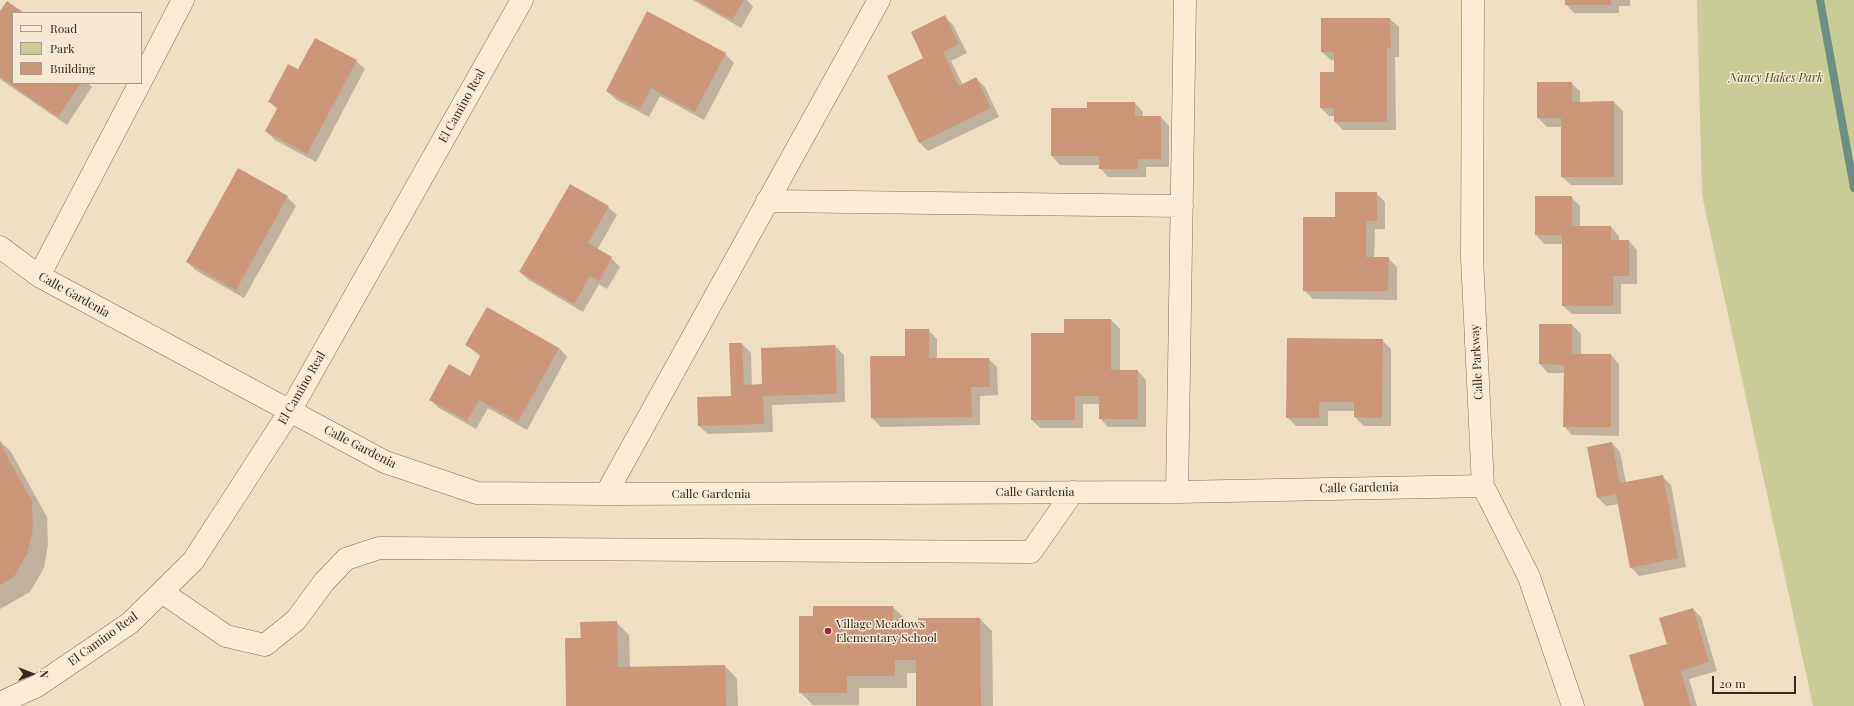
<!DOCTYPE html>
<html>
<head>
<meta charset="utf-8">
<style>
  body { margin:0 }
  #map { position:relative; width:1854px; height:706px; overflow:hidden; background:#eedfc3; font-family:"Playfair Display",serif }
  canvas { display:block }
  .legend { position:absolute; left:12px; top:12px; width:130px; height:72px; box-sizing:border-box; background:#f5e9d3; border:1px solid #a99c8b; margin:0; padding:5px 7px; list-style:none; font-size:12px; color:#38291e }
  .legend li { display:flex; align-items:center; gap:8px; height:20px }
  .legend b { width:20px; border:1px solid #a99c8b }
  .north { position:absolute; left:12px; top:654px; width:40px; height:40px; -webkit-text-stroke:3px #f5e9d3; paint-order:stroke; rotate:90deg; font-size:11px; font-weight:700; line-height:16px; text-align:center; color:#38291e }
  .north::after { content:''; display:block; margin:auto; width:14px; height:18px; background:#38291e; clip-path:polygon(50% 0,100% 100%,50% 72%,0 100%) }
  .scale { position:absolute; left:1712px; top:676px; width:84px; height:18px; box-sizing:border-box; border:2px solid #38291e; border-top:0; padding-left:5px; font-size:12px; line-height:14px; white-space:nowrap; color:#38291e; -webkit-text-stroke:3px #f5e9d3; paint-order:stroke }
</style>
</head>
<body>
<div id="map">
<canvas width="1854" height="706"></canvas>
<ul class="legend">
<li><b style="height:5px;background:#f9edd6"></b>Road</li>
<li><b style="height:11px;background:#c9cc97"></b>Park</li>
<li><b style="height:11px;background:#cc9779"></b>Building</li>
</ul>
<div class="north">N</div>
<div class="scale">20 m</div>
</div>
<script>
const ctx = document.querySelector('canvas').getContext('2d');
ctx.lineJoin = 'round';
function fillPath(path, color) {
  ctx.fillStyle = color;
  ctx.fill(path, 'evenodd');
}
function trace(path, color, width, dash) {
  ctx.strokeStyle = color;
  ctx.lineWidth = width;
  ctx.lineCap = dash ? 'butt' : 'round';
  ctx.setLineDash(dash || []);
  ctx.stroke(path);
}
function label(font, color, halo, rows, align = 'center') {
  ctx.font = font + ' "Playfair Display",serif';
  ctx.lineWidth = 3;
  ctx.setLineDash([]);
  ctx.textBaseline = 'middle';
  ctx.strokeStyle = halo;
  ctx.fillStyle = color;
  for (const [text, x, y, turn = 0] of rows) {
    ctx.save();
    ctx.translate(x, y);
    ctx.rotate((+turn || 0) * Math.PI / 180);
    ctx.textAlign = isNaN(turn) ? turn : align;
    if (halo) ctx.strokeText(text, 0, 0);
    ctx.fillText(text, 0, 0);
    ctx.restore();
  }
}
fillPath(new Path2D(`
  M1697,0h157v706h-41l-111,-511z`), '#c9cc97');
fillPath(new Path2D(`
  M693,0h54l6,7 -12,21z
  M1566,0h64v6h-11v7h-45l-8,-9z
  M0,13h23h-10v70h75l4,4 -25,38 -67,-46z
  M648,13l77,41 9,9 -30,57 -44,-24 -11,21 -34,-18 -8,-8z
  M944,16l9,9 14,28 -16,8 12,24 13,-7 9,9 14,30 -71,34 -8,-8 -31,-67 35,-17z
  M1390,19l9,8v30h-4l1,73h-53l-8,-8v-6h-6l-8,-8 14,-35v-13h-4l-9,-8z
  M356,61l9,8 -49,93 -41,-22 -9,-9 12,-21 -9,-9 30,-30z
  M1538,83h33l9,8v12l34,-1 9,9v74h-52l-9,-8v-50h-15l-9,-9z
  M1135,103l8,9v5h18l8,9v41h-23v10h-38l-8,-9v-3h-40l-8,-9v-47h36z
  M1376,193l9,9v27h-10l-1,29h14l9,9v33l-84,-1 -9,-9 32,-72z
  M287,197l9,9 -52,92 -49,-28 -8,-9z
  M1571,197l9,9v21h31l8,9v5h10l8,9v34h-16v30h-49l-9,-8v-62h-19l-8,-9z
  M608,207l9,8 -20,35 14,8 9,9 -13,22 -8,-5 -16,28 -54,-32 -9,-8z
  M1065,320h46l9,9v42h18l8,9v47h-38l-8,-9v-14h-17v24h-43l-8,-8 33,-86z
  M1540,325h32l9,9v21h30l8,9v72l-47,-1 -8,-9v-53h-16l-8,-9z
  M928,330l9,9v20h52l8,8 1,28 -18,1v29l-99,2 -9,-9 -1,-61h35z
  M1382,340l9,9v77h-27l-9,-9v-6h-27v15h-32l-9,-9z
  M742,344l9,9 1,33 11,-1 72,-39 9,9 1,47 -73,3 1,27 -65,2 -9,-8 33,-29z
  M467,345l92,3 8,9 -40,73 -39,-22 -12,21 -37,-21 -9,-9 40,-22 11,-20z
  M0,441l11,11 36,65 1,28 -4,23 -14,24 -30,17z
  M1612,443l8,9 6,31 36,-7 9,9 15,82 -47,9 -8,-9 -12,-63 -13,2 -8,-8z
  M893,607l12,12v6l75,-6 12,12 1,75h-76v-33h-10v15h-48v17h-46l-13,-13 14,-75z
  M1693,609l8,8 16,54 -28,8 8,27h-52l23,-61z
  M616,622l13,13 1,33 95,-2 12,13 1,27h-171z`), '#0003');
trace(new Path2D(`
  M1820,0l34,188`), '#6c8f84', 8);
fillPath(new Path2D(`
  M697,0h47l-12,20z
  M1565,0h46v5h-46z
  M7,1l17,12h-11v70h68l-23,34 -58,-40v-66z
  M647,11l79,42 -31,59 -44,-24 -11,21 -34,-18z
  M945,15l14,29 -16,8 16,34 17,-9 15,31 -72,35 -32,-67 36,-18 -12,-26z
  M1321,18h69l1,30h-4v74h-53v-14h-14v-36h14v-20h-13z
  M315,38l42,22 -50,94 -42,-23 13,-24 -10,-5 20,-38 10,5z
  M1537,82h35v20l42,-1v76h-53v-59h-24z
  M1087,102h48v14h26v43h-23v10h-39v-13h-48v-48h36z
  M238,168l50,28 -52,94 -50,-28z
  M570,184l39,22 -21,37 24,14 -13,24 -9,-5 -16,28 -55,-32z
  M1335,192h42v29h-11v36h23l-1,34h-85v-74h32z
  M1535,196h37v30h39v14h18v36h-16v30h-51v-71h-27z
  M487,307l72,41 -41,74 -39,-22 -12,21 -38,-21 20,-36 21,12 11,-22 -16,-9z
  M1064,319h47v51h27v49h-39v-23h-24v24h-44v-87h33z
  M1539,324h33v30h39v73h-48l1,-62 -25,-1z
  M905,329h24v29h60l1,29h-19l1,30 -101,1 -1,-62h35z
  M1287,338l96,1 -1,79 -28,-1v-15h-35v16h-33z
  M729,343h13l2,42 18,-1 -1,-36 74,-3 2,49 -74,2 1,28 -66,2 -1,-29 34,-1z
  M1612,442l8,41 43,-8 15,83 -48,10 -14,-74 -19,4 -10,-51z
  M0,443l32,58 1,27 -5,24 -14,25 -14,8z
  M813,606h80v18h25v-6h62l1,88h-65v-46h-21v16h-48v17h-48v-77h14z
  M1693,608l16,54 -28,9 10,35h-47l-15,-51 38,-11 -8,-26z
  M617,621l1,46 107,-2 1,41h-160l-1,-68h16l-1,-16z`), '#cc9779');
const minor = new Path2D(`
  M1473,0l-1,258 11,228 46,91 44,129
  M141,81l42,-81
  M767,201l415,5
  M0,247l39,29 346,186 92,31 129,1 571,-2 306,-6
  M39,276l101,-193
  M1177,492l8,-492
  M606,494l273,-494
  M162,592l64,44 39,9 31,-25 28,-38 22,-23 33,-11 652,4 42,-60
  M0,703l37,-17 93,-63 63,-62 97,-150 232,-411`);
trace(minor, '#88705a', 23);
trace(minor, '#f9edd6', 22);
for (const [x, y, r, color] of [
  [828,631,4,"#972a31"]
]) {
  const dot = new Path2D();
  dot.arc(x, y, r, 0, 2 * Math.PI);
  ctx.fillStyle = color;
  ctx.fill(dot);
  trace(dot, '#f5e9d3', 1.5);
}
label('italic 12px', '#4b5425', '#f5e9d3', [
  ["Nancy Hakes Park",1776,78]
]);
label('12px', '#38291e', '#f5e9d3', [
  ["El Camino Real",462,106,-61],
  ["Calle Gardenia",74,295,29],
  ["Calle Parkway",1477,362,-93],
  ["El Camino Real",302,388,-60],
  ["Calle Gardenia",360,447,27],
  ["Calle Gardenia",1359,488,-1],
  ["Calle Gardenia",1035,492],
  ["Calle Gardenia",711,494],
  ["El Camino Real",103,639,-36]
]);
label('12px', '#38291e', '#f5e9d3', [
  ["Village Meadows",836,624],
  ["Elementary School",836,638]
], 'left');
</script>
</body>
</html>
